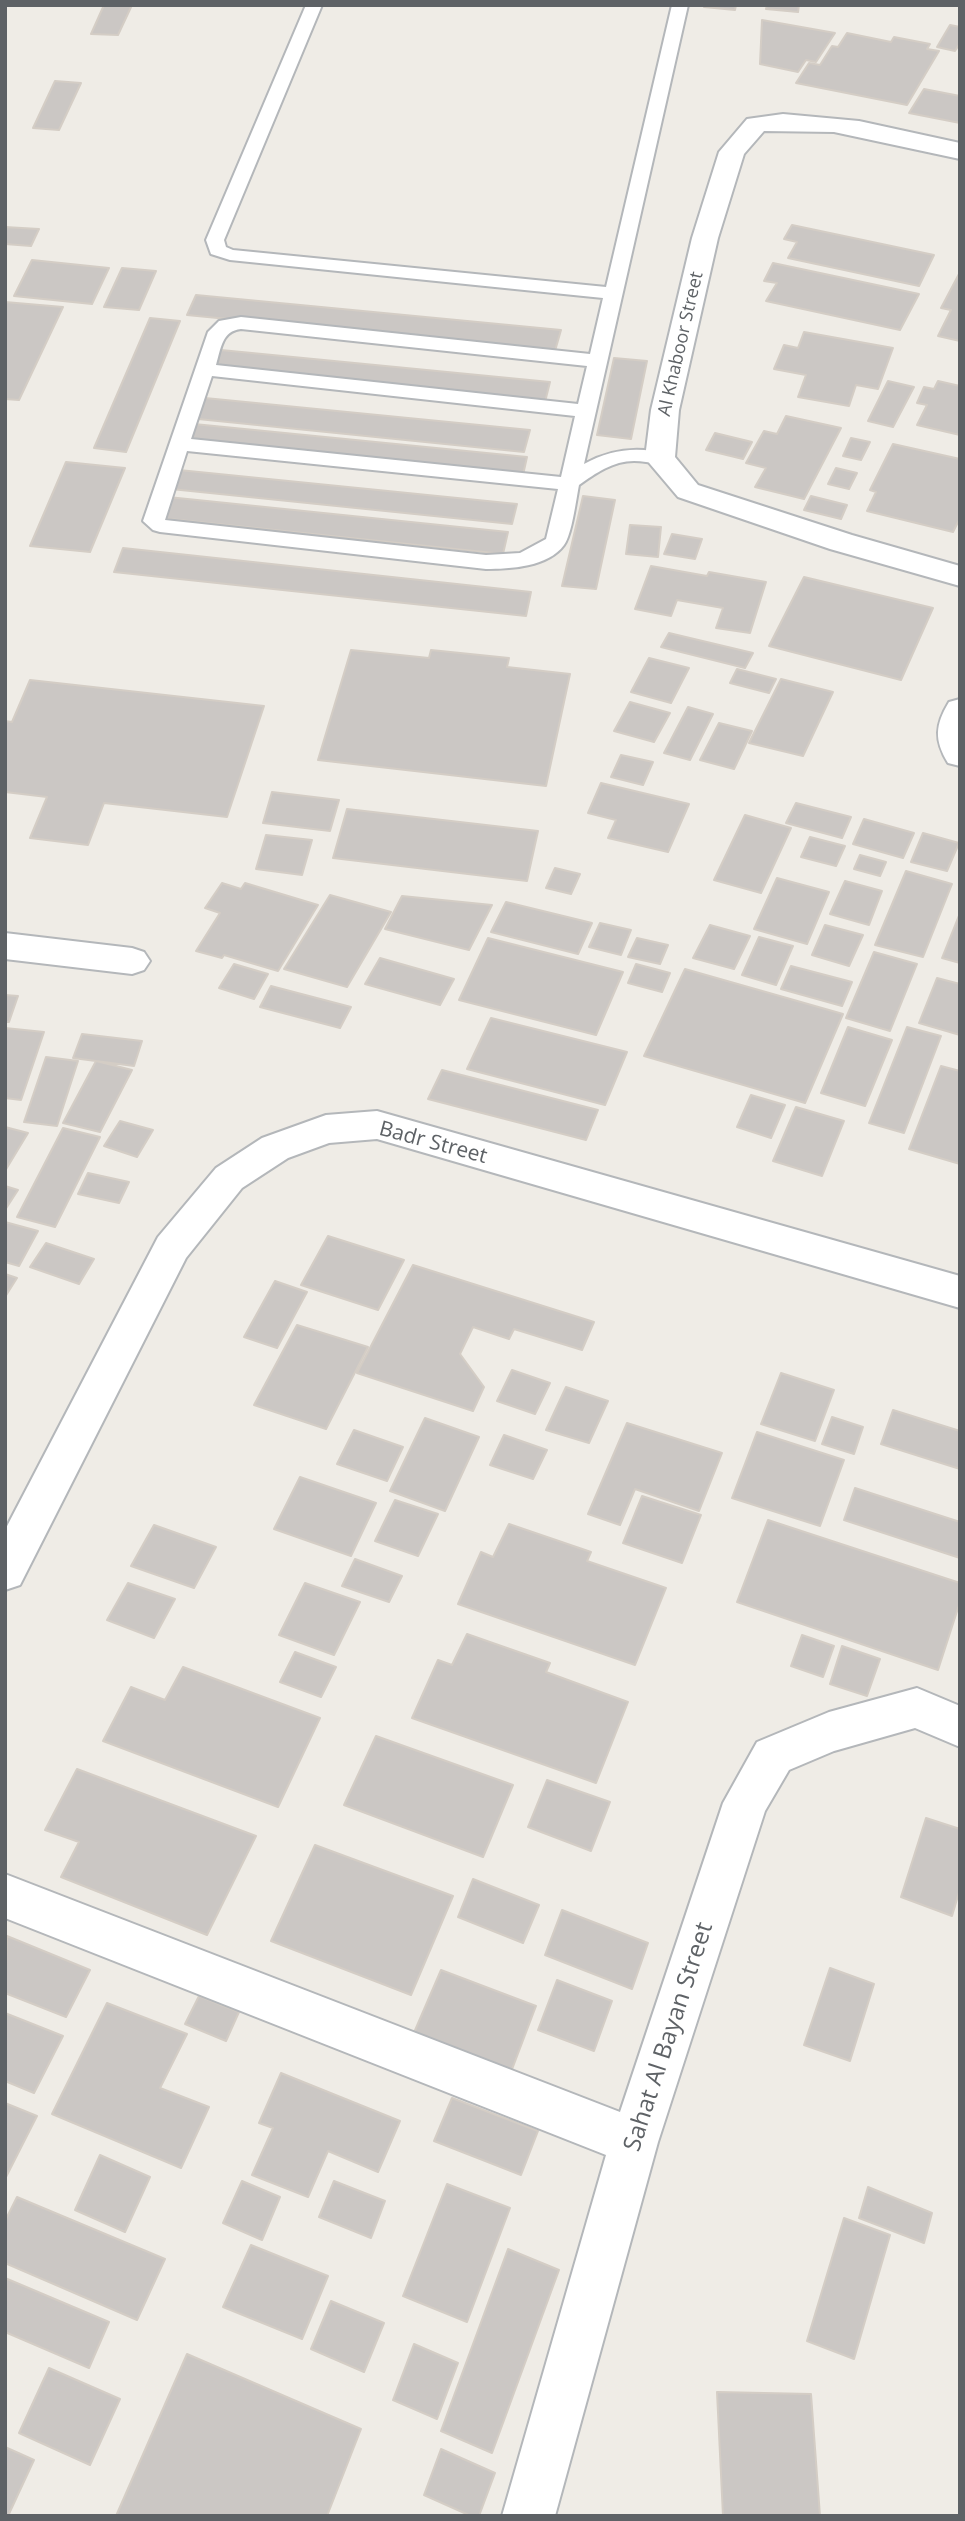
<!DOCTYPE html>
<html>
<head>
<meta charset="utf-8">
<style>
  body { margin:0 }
  #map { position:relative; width:965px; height:2521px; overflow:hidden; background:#efece6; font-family:"Open Sans",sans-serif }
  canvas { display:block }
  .frame { position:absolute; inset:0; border:7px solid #5e6266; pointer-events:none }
</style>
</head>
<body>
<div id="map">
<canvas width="965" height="2521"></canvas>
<div class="frame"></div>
</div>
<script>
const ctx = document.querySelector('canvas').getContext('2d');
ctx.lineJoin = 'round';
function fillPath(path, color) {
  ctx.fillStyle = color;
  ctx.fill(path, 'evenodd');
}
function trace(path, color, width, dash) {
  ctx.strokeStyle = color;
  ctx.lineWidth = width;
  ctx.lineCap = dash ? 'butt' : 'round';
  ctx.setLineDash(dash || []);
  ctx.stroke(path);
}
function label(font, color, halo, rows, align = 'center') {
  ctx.font = font + ' "Open Sans",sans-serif';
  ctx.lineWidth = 7;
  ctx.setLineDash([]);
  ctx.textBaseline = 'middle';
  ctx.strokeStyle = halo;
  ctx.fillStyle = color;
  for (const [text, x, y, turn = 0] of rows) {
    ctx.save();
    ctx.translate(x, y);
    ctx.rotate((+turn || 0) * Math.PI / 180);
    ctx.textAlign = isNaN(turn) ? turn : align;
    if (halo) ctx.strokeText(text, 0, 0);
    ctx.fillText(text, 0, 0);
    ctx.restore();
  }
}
const building = new Path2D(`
  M104,5h28l-14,30 -27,-1z
  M705,5h31l-1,5 -31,-3z
  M767,5h32l-1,7 -32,-3z
  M762,20l73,13 -19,29 -10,-2 -8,12 -38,-8z
  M950,25l10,2v16l-5,8 -18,-4z
  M847,33l44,9 3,-5 36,7 -3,5 12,2 -32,54 -111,-22 13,-20 11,2 12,-19 6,1z
  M55,81l26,2 -22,47 -26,-2z
  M924,89l36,7v27l-51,-10z
  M792,225l142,30 -15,31 -131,-28 9,-16 -13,-3z
  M5,227l34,2 -8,17 -26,-2z
  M32,260l77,8 -17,36 -78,-8z
  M773,263l146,31 -19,36 -134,-29 11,-18 -13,-2z
  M122,268l34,3 -17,39 -35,-3z
  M960,272v69l-22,-5 13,-26 -10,-2z
  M196,295l365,35 -6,21 -368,-36z
  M5,302l58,5 -44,93 -14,-1z
  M150,318l30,3 -54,131 -32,-4z
  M804,332l89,16 -15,41 -22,-4 -7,21 -51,-9 8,-22 -32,-6 10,-24 14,3z
  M221,350l329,32 -5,20 -332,-32z
  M614,358l33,3 -16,78 -34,-4z
  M888,381l26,6 -21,40 -25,-6z
  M938,381l22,5v49l-43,-10 10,-20 -10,-2 7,-16 10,2z
  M205,398l325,32 -6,22 -326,-33z
  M786,416l55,12 -37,71 -49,-12 11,-19 -20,-5 18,-32 13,3z
  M194,424l333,33 -4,18 -336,-34z
  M715,433l37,9 -9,17 -37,-9z
  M851,438l19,4 -9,18 -18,-4z
  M893,444l67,15v59l-7,14 -86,-21 9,-19 -6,-2z
  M66,462l59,6 -35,84 -60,-6z
  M836,468l21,5 -8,16 -21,-5z
  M179,470l338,34 -5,20 -341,-35z
  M583,496l32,4 -19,89 -34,-3z
  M811,496l36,9 -6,14 -37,-9z
  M168,497l340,35 -5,22 -343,-36z
  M630,525l31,2 -3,30 -32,-3z
  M672,534l30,5 -7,20 -31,-5z
  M123,548l408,44 -5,24 -412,-44z
  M651,566l56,10 2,-4 57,10 -16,51 -34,-5 7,-20 -46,-8 -6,16 -36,-7z
  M804,577l129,31 -32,72 -132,-34z
  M669,633l84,20 -8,15 -84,-21z
  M351,650l78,8 2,-8 78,8 -2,9 63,7 -24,112 -228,-26z
  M649,658l40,10 -18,35 -40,-11z
  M737,669l39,10 -7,14 -39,-10z
  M781,679l52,13 -30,64 -54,-13z
  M30,680l234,26 -37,111 -123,-14 -16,42 -58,-7 17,-41 -42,-5v-71l7,1z
  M630,702l40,11 -16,29 -40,-11z
  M688,707l25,7 -23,46 -26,-7z
  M719,723l33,8 -18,38 -34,-9z
  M621,755l32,7 -10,23 -32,-8z
  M601,783l88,21 -21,48 -60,-14 8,-18 -28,-7z
  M272,792l67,8 -9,31 -67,-8z
  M796,803l55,14 -9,21 -56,-15z
  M347,809l191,22 -11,50 -194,-23z
  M745,815l46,13 -30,65 -47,-13z
  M864,819l50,14 -11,25 -50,-14z
  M923,833l36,10 -12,28 -36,-9z
  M266,835l46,5 -10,35 -46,-6z
  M810,837l35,9 -9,20 -35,-9z
  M860,855l26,7 -6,14 -26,-7z
  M555,868l25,6 -9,20 -25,-6z
  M906,871l46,13 -29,73 -48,-12z
  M777,878l52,14 -22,52 -53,-15z
  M845,881l37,10 -13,34 -39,-11z
  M222,883l19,6 4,-6 73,22 -40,66 -54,-16 -2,3 -26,-7 24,-38 -15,-5z
  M330,895l61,17 -44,75 -63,-18z
  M402,896l90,9 -23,45 -84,-21z
  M506,902l86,21 -14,31 -87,-22z
  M960,913v50l-18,-5z
  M600,923l31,7 -10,25 -32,-8z
  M710,925l40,11 -16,33 -41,-11z
  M825,925l38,10 -14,31 -37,-11z
  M759,937l34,9 -17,39 -34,-10z
  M488,938l135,34 -27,63 -137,-35z
  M637,938l31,7 -8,19 -32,-7z
  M874,952l43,12 -27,67 -44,-13z
  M380,958l74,21 -14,26 -75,-21z
  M234,964l34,10 -14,25 -35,-11z
  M636,964l34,9 -8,19 -34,-9z
  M791,966l61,16 -10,24 -61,-17z
  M685,969l158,45 -38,89 -161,-47z
  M937,978l23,6v51l-41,-12z
  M271,986l80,21 -11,21 -80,-21z
  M5,995l13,1 -9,26h-4z
  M491,1018l136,34 -22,53 -138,-36z
  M848,1027l44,13 -27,66 -44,-13z
  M907,1027l34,9 -37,97 -35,-10z
  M5,1028l39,4 -23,68 -16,-2z
  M82,1034l60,7 -8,25 -61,-8z
  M46,1057l32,4 -21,65 -33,-4z
  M96,1061l36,9 -32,62 -37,-9z
  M941,1066l19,5v93l-51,-15z
  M442,1070l156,40 -12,30 -158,-41z
  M751,1095l34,10 -14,33 -34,-11z
  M796,1107l48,14 -22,55 -49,-15z
  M120,1121l33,9 -16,27 -33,-11z
  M5,1127l23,6 -23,38z
  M63,1128l37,9 -45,90 -38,-10z
  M88,1173l41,9 -10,21 -41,-9z
  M5,1186l13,4 -13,20z
  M5,1222l33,9 -19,35 -14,-4z
  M328,1236l76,24 -26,50 -77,-25z
  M46,1243l48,16 -15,25 -49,-17z
  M413,1265l181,57 -12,28 -68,-21 -5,10 -36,-12 -13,27 24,33 -11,24 -116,-38z
  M5,1274l12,4 -12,19z
  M275,1281l32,11 -30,56 -33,-11z
  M297,1325l71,22 -42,82 -72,-24z
  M512,1370l38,13 -15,31 -38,-13z
  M781,1373l53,17 -19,51 -54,-17z
  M566,1387l42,14 -19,42 -43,-13z
  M893,1410l67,21v38l-79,-25z
  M832,1417l31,10 -9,27 -32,-10z
  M425,1418l54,19 -34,74 -55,-20z
  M627,1423l95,30 -23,58 -64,-22 -15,36 -32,-11z
  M354,1430l49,17 -16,34 -50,-17z
  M757,1432l87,28 -24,66 -88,-28z
  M504,1435l43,15 -14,29 -43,-14z
  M300,1477l76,26 -25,53 -77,-27z
  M855,1488l105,34v36l-116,-38z
  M642,1496l59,19 -19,48 -59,-20z
  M395,1500l43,14 -20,42 -43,-15z
  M768,1520l192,63v19l-22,68 -201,-68z
  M509,1524l82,28 -4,9 79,27 -31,77 -177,-61 23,-52 12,5z
  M154,1525l62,22 -22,41 -63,-22z
  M355,1559l47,17 -13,26 -47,-16z
  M128,1583l47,16 -21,39 -47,-18z
  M305,1583l55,19 -26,53 -55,-20z
  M467,1634l83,29 -4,9 82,30 -32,81 -184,-65 26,-58 14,5z
  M802,1635l32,11 -11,31 -32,-11z
  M842,1646l38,13 -13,37 -37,-12z
  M295,1652l41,15 -15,30 -41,-15z
  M183,1667l137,51 -42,89 -175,-66 28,-54 34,13z
  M376,1736l137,49 -30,72 -139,-52z
  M77,1769l179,67 -49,99 -146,-58 18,-35 -34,-12z
  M547,1780l63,22 -19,49 -63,-24z
  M926,1818l34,11v60l-8,27 -51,-19z
  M315,1845l138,51 -42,99 -140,-54z
  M473,1879l66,26 -16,38 -65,-26z
  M562,1910l86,33 -16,46 -87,-34z
  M7,1936l83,34 -24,47 -61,-24z
  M830,1968l44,16 -24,77 -46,-16z
  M441,1970l95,36 -25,66 -98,-37z
  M557,1980l55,21 -18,50 -56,-21z
  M199,1996l40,16 -13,29 -41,-17z
  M107,2003l80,31 -27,54 49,19 -28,61 -129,-54z
  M5,2013l58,23 -29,57 -29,-12z
  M281,2073l119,48 -22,51 -50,-21 -20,46 -56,-22 21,-47 -14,-5z
  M452,2098l86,33 -17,44 -87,-34z
  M5,2103l32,13 -32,63z
  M100,2155l50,22 -25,55 -50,-22z
  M242,2181l38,16 -18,43 -39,-17z
  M334,2181l51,20 -14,37 -52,-21z
  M447,2184l63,24 -43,114 -64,-26z
  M868,2187l64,26 -8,30 -65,-25z
  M17,2197l148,62 -28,61 -132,-57v-42z
  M844,2218l46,17 -36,124 -47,-18z
  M251,2245l77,31 -26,63 -79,-32z
  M508,2249l51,21 -67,183 -51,-22z
  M5,2278l104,44 -20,46 -84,-36z
  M331,2301l53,22 -20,49 -53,-23z
  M414,2344l44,19 -21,56 -44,-19z
  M187,2354l174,75 -34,87h-211z
  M49,2368l71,31 -30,66 -71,-32z
  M717,2392l94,2 9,122h-97z
  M5,2447l29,13 -26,56h-3z
  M441,2449l54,24 -16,43h-8l-47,-21z`);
fillPath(building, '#cbc7c4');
trace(building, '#d4cdc5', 2);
const lane = new Path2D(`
  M306,5h16l-98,235 2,7 7,3 373,37 66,-282h16l-104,459c27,-15 54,-18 83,-10l3,4 -3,4c-11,3 -22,-1 -33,-1 -21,0 -38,12 -55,24 -3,15 -7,49 -15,60 -16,22 -54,24 -78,24l-326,-37 -7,-2 -10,-9 65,-189 11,-11 22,-4 349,37 13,-56 -373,-38 -19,-6 -5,-14zM241,329l346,37 -9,38 -362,-39c5,-17 6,-34 25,-36zM212,376l363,40 -14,61 -370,-38zM187,451l371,38 -12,50 -26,14 -34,2 -321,-35z`);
const street = new Path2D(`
  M783,114l76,7 101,22v16l-126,-27 -70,-1 -20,23 -26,84 -39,172 -4,47 23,28 154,50 108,31v20l-130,-37 -152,-52 -33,-39 6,-48 41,-172 27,-86 28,-33z
  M960,699v67l-12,-3c-14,-23 -13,-38 1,-61z
  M5,933l127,15 12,4 6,9 -6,9 -12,4 -127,-15z
  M377,1111l583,165v32l-583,-169 -48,4 -41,15 -46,30 -56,70 -166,327 -15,5v-60l153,-293 58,-69 46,-30 64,-23z
  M917,1688l43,18v41l-45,-19 -81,23 -45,19 -24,41 -107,331 -103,374h-53l104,-361 -601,-237v-44l615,238 103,-309 34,-61 72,-30z`);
trace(lane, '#b4b7ba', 4);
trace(street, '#b4b7ba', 4);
fillPath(lane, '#fff');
fillPath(street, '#fff');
label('18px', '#5e6266', '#fff', [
  ["Al Khaboor Street",681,344,-77]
]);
label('21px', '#5e6266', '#fff', [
  ["Badr Street",433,1143,15]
]);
label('24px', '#5e6266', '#fff', [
  ["Sahat Al Bayan Street",669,2037,-72]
]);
</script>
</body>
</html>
